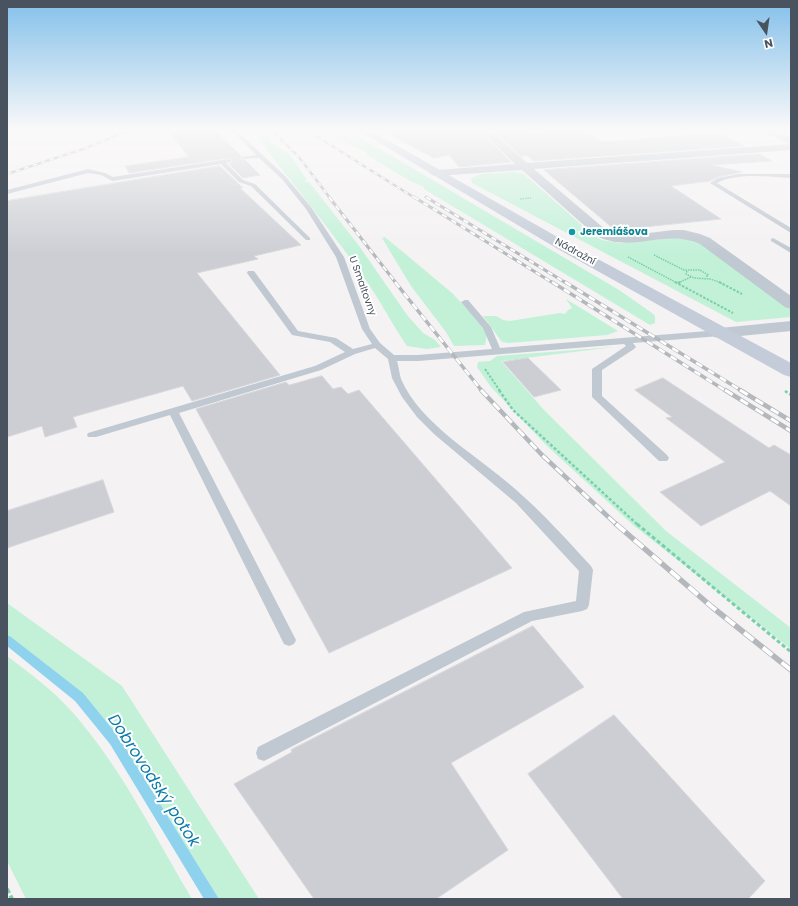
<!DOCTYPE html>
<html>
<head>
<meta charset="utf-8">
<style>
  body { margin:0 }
  #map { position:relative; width:798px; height:906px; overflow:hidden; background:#f4f2f2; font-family:Poppins,sans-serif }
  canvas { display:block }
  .frame { position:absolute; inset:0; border:8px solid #495360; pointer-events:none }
  .north { position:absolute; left:746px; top:12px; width:40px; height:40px; -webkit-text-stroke:3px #fff; paint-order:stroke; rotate:167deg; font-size:11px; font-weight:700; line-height:16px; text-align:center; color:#495360 }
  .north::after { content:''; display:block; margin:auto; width:14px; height:18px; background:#495360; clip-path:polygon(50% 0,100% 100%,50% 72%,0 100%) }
</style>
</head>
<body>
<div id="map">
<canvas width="798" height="906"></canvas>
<div class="frame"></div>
<div class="north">N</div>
</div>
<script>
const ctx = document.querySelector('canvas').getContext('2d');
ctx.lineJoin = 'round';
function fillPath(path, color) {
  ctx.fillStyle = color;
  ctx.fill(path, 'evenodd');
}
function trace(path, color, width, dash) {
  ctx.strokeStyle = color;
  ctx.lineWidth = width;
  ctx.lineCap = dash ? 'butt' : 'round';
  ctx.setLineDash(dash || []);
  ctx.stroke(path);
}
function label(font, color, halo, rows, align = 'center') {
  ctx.font = font + ' Poppins,sans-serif';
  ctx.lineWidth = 4;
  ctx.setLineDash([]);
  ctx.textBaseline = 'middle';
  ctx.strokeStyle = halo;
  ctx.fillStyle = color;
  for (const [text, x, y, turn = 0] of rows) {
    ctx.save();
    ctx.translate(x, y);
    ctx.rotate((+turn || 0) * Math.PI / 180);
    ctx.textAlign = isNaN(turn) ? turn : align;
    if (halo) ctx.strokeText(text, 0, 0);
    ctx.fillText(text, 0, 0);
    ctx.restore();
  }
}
fillPath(new Path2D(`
  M246,129h17l5,3 4,11 18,12 17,25h-2l1,2h3l48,61 50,72 16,18 12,7 6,7 -14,2 -20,-3c-15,-22 -27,-46 -42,-67 -31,-45 -65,-86 -98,-129l-1,-2 -14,-15z
  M324,129h22l273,161 33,23 3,3v7l-5,2 -226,-136v-2l-14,-6 -43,-26 -1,-3 -14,-6z
  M514,172l10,2 70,62 8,4 18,3 54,-5 21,2 95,68 1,9 -55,5 -264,-139 -1,-5 10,-4z
  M385,237l67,56 32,34 3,8 -2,10 -31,1 -8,-14 -35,-46 -29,-48z
  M566,299l52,32 -11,4 -98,8 -7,-1 -19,-26h13l7,4 7,1 50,-8 5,1 3,-4 4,-2z
  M614,347l-113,14 43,49 122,121 125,97v21l-158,-124 -86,-79 -56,-59 -14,-20 1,-5 12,-1 7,-5z
  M7,603l115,83 137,213h-40l-101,-163 -35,-41 -76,-60z
  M7,656c24,18 47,35 67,58 48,55 81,123 118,185h-166l-19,-38z`), '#c2f1d8');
fillPath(new Path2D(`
  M7,635l4,2 72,56 35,43 101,163h-15l-94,-155 -35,-43 -68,-55z`), '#8fd2ee');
const building = new Path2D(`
  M200,129h14l27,27v4h4l15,15 -17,3 -14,-14 4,-3 -4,-3 -100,15 -4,-7 64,-9 -19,-24z
  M380,129h98l33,33 -52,5 -10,-12 -15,3z
  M491,129h32l5,3 54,-3 20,13 117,-9 25,13 -210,15 -8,-6 -4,2z
  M759,154l13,7 -60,4 30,7 -24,5 -8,4 -39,5 50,33 -106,11 -71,-60z
  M220,166l23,22h-3l61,57 -47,11 4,3 -61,14 83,102 -88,26 -9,-15 -110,31 4,10 -32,10 -3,-11 -35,11v-236z
  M528,358l33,32 -27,7 -31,-35z
  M322,376l11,13 8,-2 7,7 11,-4 153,178 -183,85 -133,-244 90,-27 3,3z
  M663,378l106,70 5,-3 17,10v51l-21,-15 -69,35 -41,-34 65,-30 -59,-44 6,-1 -37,-27z
  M103,480l11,32 -107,36v-37z
  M533,626l51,61 -133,76 57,87 -72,49h-122l-80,-115 58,-32 -1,-2z
  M614,715l151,166 -17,18h-125l-95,-125z`);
fillPath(building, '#ccced4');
trace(building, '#d6d8dd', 1);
trace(new Path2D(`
  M520,199l11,-1
  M654,255l30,15h16l8,5 -2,2
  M628,257l49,26
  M687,271l-1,3 8,4 16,1 12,4
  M678,283l13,-6`), '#79cfac', 1.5, [1.5, 1]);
trace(new Path2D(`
  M675,282l58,31
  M719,282l23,12
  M678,283l2,-1
  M485,369l15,22`), '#79cfac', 2, [2.5, 1.5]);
trace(new Path2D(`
  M499,390l14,20 125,115
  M785,391l6,4`), '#79cfac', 2.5, [3, 2]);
trace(new Path2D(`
  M637,524l154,128`), '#79cfac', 3, [4, 2.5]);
trace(new Path2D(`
  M7,889l5,10`), '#79cfac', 4, [4.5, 3]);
fillPath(new Path2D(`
  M230,129h5l51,48 25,30 33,50 26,72 10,14 14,12h24l74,-6 -9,-21 -22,-26 4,-2h3l23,27 9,21 220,-18 4,3 -4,3 -87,7 3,4 -2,2 -32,21v26l65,59 2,3 -2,3h-8l-67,-64v-28l34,-23 -2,-2 -206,17h-21c2,6 2,12 4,18 19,45 77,77 113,109 28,24 52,51 77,78l2,4 -4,35 -2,4 -5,2 -50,10 -268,140 -6,-2 -2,-6 2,-6 266,-135 52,-11 3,-30 -63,-68 -82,-69 -17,-17 -15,-20 -10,-19 -4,-19 -13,-11 -20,6 -34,16 -142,43 117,227 -2,4 -5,2 -5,-2 -114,-229 -74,22h-8l-1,-2 1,-2 227,-67 30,-14 -15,-10 -38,-7 -45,-62 1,-2h6l44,60 38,7 17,11 19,-5 -10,-15 -26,-72 -30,-48 -24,-30 -23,-21 -17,1v-2l14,-2z
  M229,159l3,2 -1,1 -5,1 17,17 12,4 55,54v2h-4l-55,-54 -12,-4 -18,-18 -109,17 -11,-6 -13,-2 -81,21v-4l81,-21 17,4 8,4z
  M739,174h52v4c-23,-1 -52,-6 -74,5l74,45v5l-81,-50 8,-5z
  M773,238l18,10v5l-20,-12v-2z`), '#c0c8d1');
fillPath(new Path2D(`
  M479,129h10l38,34 263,-19 -29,-13 -1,-2h12l19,8v13l-257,19 72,61 15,5 20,-1 32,-4h11l16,4 10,4 81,58v13l-6,-2 -85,-63c-36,-16 -65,10 -104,-8l-74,-66 -86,6 -4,-1 -2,-2 2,-2 4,-1 79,-6z
  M791,321v10l-71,7 -6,-1 -3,-4 3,-4 6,-1z`), '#c0c8d1');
fillPath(new Path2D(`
  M356,129h12l200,114 223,120v14l-7,-2 -226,-126z`), '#c3ccd8');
const railFar4 = new Path2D(`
  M270,129l28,27 32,42
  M305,129l110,69
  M7,174l76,-25 50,-20`);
const railFar3 = new Path2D(`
  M329,197l67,86
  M414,197l139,86
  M426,197l140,86`);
const railFar2 = new Path2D(`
  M395,282l87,109
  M552,282l174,109
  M565,282l177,109`);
const railFar1 = new Path2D(`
  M481,390l61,65 75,70
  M725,390l66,41
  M740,390l51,31`);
const rail = new Path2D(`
  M616,524l96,83 79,63`);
trace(railFar4, '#b4b7bc', 2.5);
trace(railFar3, '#b4b7bc', 3);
trace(railFar2, '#b4b7bc', 3.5);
trace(railFar1, '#b4b7bc', 4.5);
trace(rail, '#b4b7bc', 5.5);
trace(railFar4, '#fff', 1.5, [4.5]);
trace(railFar3, '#fff', 2, [5.5]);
trace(railFar2, '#fff', 2.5, [7]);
trace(railFar1, '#fff', 3, [9]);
trace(rail, '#fff', 4, [12]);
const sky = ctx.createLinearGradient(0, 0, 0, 255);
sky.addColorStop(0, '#84c0ea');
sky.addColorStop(0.51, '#faf9f9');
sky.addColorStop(1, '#faf9f900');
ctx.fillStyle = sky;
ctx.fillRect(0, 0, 798, 255);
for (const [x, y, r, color] of [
  [572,232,4,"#0f9aa8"]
]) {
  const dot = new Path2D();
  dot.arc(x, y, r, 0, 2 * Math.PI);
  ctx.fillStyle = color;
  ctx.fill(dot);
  trace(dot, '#fff', 1.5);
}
label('bold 10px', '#0d838f', '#fff', [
  ["Jeremiášova",580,232]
], 'left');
label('10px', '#495360', '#fff', [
  ["Nádražní",575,252,29],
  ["U Smaltovny",362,286,70]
]);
label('italic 16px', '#0b7ba9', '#fff', [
  ["Dobrovodský potok",153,781,57]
]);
</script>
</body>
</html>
